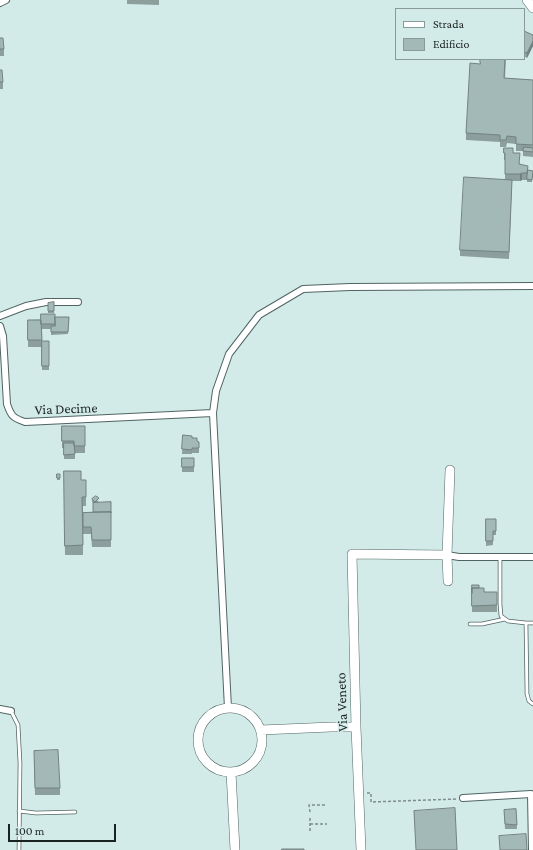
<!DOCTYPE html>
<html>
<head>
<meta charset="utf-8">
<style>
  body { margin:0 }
  #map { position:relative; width:533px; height:850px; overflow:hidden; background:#d3ebe8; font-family:"Crimson Pro",serif }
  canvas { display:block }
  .legend { position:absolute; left:395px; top:8px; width:130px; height:52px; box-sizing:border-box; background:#d3ebe8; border:1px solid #899b99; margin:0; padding:5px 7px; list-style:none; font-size:12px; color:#1b2322 }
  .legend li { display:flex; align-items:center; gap:8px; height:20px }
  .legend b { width:20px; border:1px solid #899b99 }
  .scale { position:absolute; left:8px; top:824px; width:108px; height:18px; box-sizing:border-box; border:2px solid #1b2322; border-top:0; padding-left:5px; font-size:12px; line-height:14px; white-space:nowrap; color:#1b2322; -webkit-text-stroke:3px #d3ebe8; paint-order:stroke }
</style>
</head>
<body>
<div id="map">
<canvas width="533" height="850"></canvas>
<ul class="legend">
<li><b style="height:5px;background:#fff"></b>Strada</li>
<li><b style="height:11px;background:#a3b9b7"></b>Edificio</li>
</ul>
<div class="scale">100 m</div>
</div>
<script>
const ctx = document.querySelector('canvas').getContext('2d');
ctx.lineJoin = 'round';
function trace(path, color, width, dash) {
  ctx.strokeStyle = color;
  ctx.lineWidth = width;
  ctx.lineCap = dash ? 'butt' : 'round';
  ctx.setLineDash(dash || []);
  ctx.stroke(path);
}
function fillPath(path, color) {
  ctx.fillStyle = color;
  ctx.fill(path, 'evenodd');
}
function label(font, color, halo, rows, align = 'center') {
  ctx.font = font + ' "Crimson Pro",serif';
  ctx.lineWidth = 3;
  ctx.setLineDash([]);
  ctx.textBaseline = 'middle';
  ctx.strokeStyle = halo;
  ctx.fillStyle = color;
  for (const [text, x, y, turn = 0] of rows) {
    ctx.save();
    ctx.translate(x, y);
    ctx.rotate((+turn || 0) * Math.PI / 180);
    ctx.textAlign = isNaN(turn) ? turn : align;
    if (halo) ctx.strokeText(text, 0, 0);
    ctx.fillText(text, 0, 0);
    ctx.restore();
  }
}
const lane = new Path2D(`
  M500,557v47l1,12 7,5 18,2
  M533,623h-7l1,71 2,7 4,3
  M470,624h12l23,-5
  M11,711l7,14 2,38 -1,87
  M19,811l17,2 39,-1`);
const street = new Path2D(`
  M0,3l6,-3
  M0,316l26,-10 20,-4h32
  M0,326l3,10 4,68c4,12 6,14 18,18l188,-9
  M447,555l12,2h74
  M228,708l-15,-295 3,-22 13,-37 30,-39 44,-26 47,-2 183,-1
  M0,709l11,2
  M463,798l68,-4 1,56`);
const secondary = new Path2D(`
  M527,0l6,8
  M448,581l-1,-26 3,-85
  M198 740a32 32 0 1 1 64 0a32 32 0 1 1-64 0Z
  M261,730l70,-3h25
  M231,772l4,78
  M361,850l-5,-123 -4,-173 95,1`);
trace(lane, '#506462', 4.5);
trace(street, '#506462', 8);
trace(secondary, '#506462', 10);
trace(new Path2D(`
  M367,793h4v9l86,-3
  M310,812l-1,-7h17
  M310,818v13
  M310,824h17`), '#7d8d8b', 1.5, [3, 2]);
trace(lane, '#fff', 3);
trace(street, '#fff', 6);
trace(secondary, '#fff', 9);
fillPath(new Path2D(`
  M127,0h32v5l-32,-1z
  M524,32l9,3v11l-6,12 -3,-2z
  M0,38l4,11v7h-4z
  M480,59h26l-1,19 28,2v77l-10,-1v-5h-7v-7l-9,-1 -1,4h-6v-5l-34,-2v-7l14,-69z
  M0,70l3,12v7h-3z
  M504,148l9,5 7,11 8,6 5,1 -1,11h-5v-2h-5l-2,1h-8l-3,78 -49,-3v-6l45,-71v-19h-1z
  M54,302v11h-6v-10z
  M69,317l-1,17 -17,1v-6h-9v12h7v29h-7v-23h-14v-27l27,-1z
  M62,426h23v27h-10v6h-11v-11h-2z
  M183,435l9,3 5,3 2,1v11h-7v1h-10z
  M182,458h12v14h-12z
  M64,471l17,9h5v26h-3v7l10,-1v-9l-1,-1v-3l7,2 -2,2 14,-1v45h-19l-1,-13h-8v21h-18z
  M57,474h3v6h-3z
  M486,519h10v16h-3v10l-7,1z
  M472,585l7,3 5,4h13v20h-25z
  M34,758l26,30v7h-25z
  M516,809l1,20h-12l-1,-19z`), '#8c9f9d');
fillPath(new Path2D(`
  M533,41v5l-6,12v-5z
  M522,173v7l-2,1v-7z`), '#728280');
const building = new Path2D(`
  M524,31l9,4v6l-6,12 -3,-1z
  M0,38h3l1,11h-4z
  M480,59h25l-1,19 29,2v65l-17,-1v-7l-9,-1 -1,4h-6v-5l-34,-2 4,-70 10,1z
  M0,70h2l1,12h-3z
  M524,147l9,1v4l-10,-1z
  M504,148h9v5h7l-1,11 9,2 -1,7h-5l-2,1h-15v-21h-1z
  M528,170l5,1 -1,9 -5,-1z
  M464,177l48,3 -3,72 -49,-2z
  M54,302v9h-6v-8z
  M41,314h14v10h-14z
  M55,317h14l-1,15h-17v-6h4z
  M28,320h13l1,20h-14z
  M42,341h7v25h-7z
  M62,426h23v20h-11v-5h-12z
  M183,435l9,1v2h5v3l2,1v6h-7v2l-10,-1z
  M64,443h10l1,11 -11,1z
  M182,458h12v9h-12z
  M64,471h17v9h5v17h-4l1,48 -18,1z
  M57,474h3v4h-3z
  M96,496l3,2 -4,4 -3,-3z
  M111,502v11v-1h-18v-9z
  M111,512v28h-19l-1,-13h-8v-14z
  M486,519h10v12h-3v10h-7z
  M472,585h7v3h-7v5z
  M472,588h12v4h13v13l-25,1z
  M58,750l2,38h-25l-1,-37z
  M455,808l2,42h-41l-2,-39z
  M516,809l1,16 -12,-1 -1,-14z
  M526,834l1,16h-27l-1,-14z
  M282,849h22v1h-22z`);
fillPath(building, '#a3b9b7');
trace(building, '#728280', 1);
label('14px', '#1b2322', '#d3ebe8', [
  ["Via Decime",66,409,-2],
  ["Via Veneto",342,702,-92]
]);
</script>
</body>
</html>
